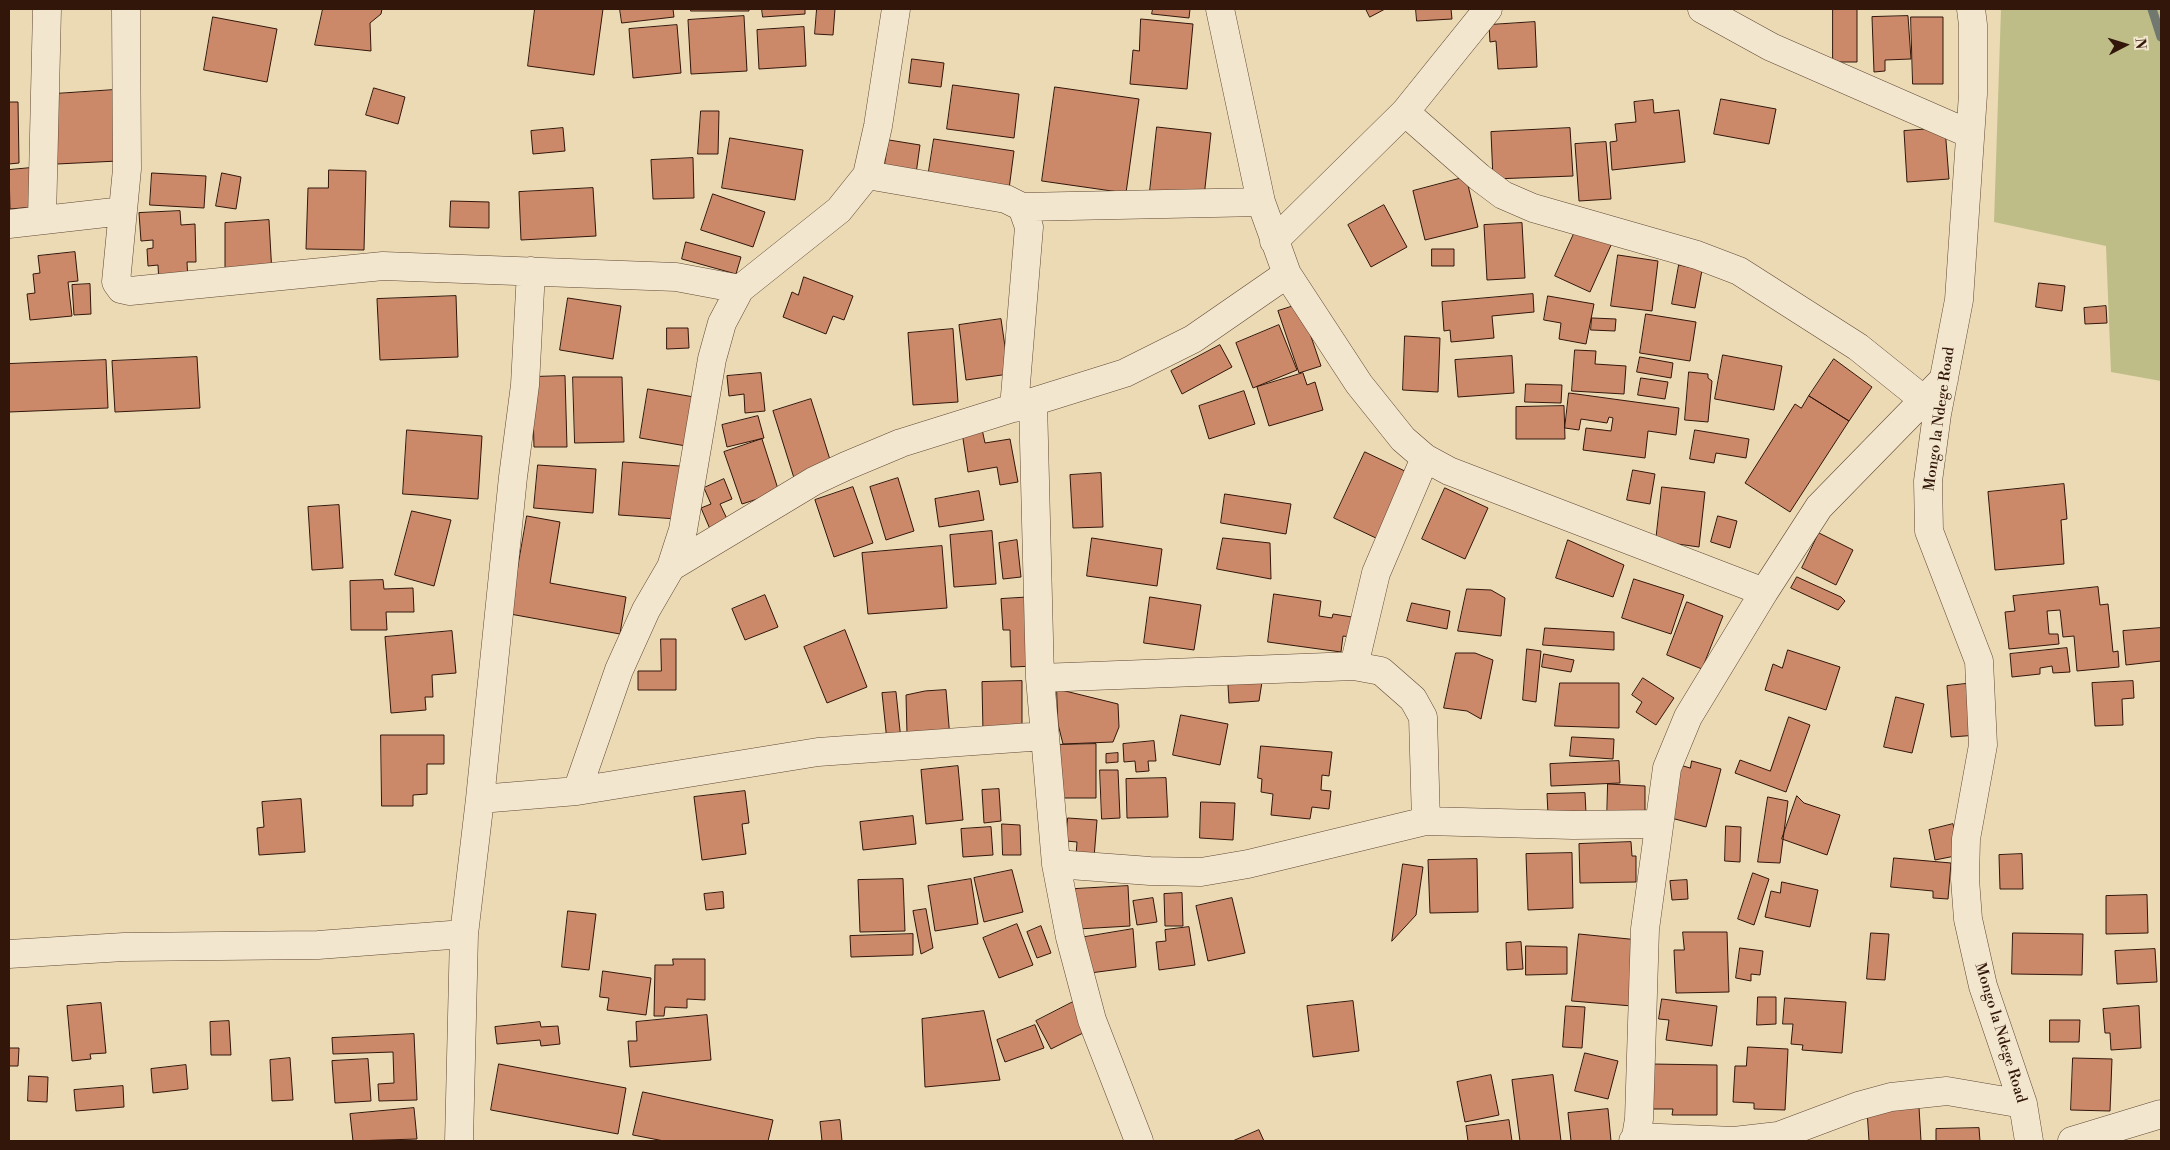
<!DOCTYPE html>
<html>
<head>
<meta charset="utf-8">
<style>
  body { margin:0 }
  #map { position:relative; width:2170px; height:1150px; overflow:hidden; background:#ebdab4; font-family:"Libre Bodoni",serif }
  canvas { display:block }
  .frame { position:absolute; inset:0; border:10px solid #33160a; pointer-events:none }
  .north { position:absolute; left:2100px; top:20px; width:50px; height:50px; -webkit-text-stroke:4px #f2e7ce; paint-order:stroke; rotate:85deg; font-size:14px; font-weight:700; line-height:20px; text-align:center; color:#33160a }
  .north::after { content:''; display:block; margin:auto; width:18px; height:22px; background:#33160a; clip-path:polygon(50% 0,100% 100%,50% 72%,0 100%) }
</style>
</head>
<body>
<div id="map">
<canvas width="2170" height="1150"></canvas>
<div class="frame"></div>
<div class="north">N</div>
</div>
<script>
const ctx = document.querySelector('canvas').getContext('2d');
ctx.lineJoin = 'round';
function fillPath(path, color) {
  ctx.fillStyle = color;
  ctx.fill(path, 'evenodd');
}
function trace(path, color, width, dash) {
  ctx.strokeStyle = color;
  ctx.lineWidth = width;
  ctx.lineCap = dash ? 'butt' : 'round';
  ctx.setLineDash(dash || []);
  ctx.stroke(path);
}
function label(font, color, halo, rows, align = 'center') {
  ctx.font = font + ' "Libre Bodoni",serif';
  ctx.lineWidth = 4.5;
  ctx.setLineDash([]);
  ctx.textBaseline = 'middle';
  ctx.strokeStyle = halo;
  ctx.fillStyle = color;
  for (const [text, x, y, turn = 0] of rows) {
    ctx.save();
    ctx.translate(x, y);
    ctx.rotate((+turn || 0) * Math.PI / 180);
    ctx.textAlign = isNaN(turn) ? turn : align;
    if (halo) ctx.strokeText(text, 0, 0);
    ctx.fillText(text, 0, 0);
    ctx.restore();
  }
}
fillPath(new Path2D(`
  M2001,9h160v372l-50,-9 -5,-126 -112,-24z`), '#bebd88');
trace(new Path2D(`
  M2152,9l9,28`), '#70786f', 9);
const building = new Path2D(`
  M323,9h59l-1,5 -11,9 1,28 -56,-6z
  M535,9h68l-9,66 -66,-9z
  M620,9h53l1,8 -52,6z
  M691,9h58v2h-58z
  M762,9h43v5l-42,3z
  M817,9h18l-2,26 -18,-1z
  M1153,9h37l-1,9 -37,-4z
  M1366,9h19l-15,8z
  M1416,9h35l1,10 -35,2z
  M1833,9h24v53h-24z
  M744,16l3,55 -56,3 -3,-54z
  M1908,16l3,43 -26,1v11l-11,1 -2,-55z
  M213,17l64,12 -10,53 -63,-12z
  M1911,17h32v67h-30z
  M1141,19l52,5 -6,65 -57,-5 3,-34 6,1z
  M1535,22l2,45 -39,2 -2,-28 -6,1 -1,-17z
  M677,25l4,48 -48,5 -4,-49z
  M804,27l2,39 -47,3 -2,-39z
  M912,59l32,4 -3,24 -32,-4z
  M953,85l66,9 -5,44 -67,-9z
  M1055,87l84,12 -13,94 -84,-12z
  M374,88l31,9 -7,27 -32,-9z
  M114,90l4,71 -61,3 -3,-70z
  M1721,99l55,10 -7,35 -55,-10z
  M1653,100l1,13 25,-3 6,52 -73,8 -2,-28 7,-1 -2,-17 21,-2 -2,-20z
  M9,102h9l1,61 -10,1z
  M701,111h18l-1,43h-20z
  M1157,127l54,6 -7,64 -54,-6z
  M563,128l2,23 -32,3 -2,-23z
  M1570,128l3,48 -80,3 -2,-47z
  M1945,128l4,51 -42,3 -3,-51z
  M730,138l73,12 -8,50 -73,-12z
  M934,139l80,12 -5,38 -81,-12z
  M889,140l31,5 -5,36 -32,-5z
  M1606,142l5,57 -32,2 -4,-57z
  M693,158l1,40 -41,1 -2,-39z
  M31,168l3,39 -24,2 -1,-39z
  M329,170l37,1 -2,79 -58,-1 2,-61h20z
  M152,173l54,3 -2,32 -54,-3z
  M222,173l19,4 -5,32 -20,-3z
  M1466,177l12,50 -53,13 -12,-49z
  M593,188l3,48 -75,4 -2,-48z
  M713,194l52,18 -12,35 -52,-17z
  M451,201l38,1v26l-39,-1z
  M1384,205l23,42 -36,20 -23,-42z
  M180,211l1,14 14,-1 1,38h-9l1,19 -29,2 -1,-18 -10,1 -1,-17 6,-1v-8l-12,1 -2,-28z
  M269,220l3,54 -47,4v-55z
  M1522,223l3,55 -38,2 -3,-55z
  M1577,227l35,16 -22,49 -35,-16z
  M686,242l55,15 -5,17 -54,-15z
  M1432,249h22v17h-22z
  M75,252l3,29 -10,1 4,34 -42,4 -3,-26 8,-1 -2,-19 7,-1 -2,-17z
  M1618,255l40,6 -6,50 -41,-5z
  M1679,265l23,5 -7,38 -23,-4z
  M804,277l49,19 -9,24 -11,-4 -7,18 -43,-17 9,-25 6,3z
  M2039,283l26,3 -3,25 -26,-4z
  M90,284l1,30 -17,1 -2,-30z
  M1533,294l1,18 -42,4 2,22 -43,4 -1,-12 -6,1 -2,-29z
  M456,296l2,61 -78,3 -3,-61z
  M1548,296l46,8 -8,40 -27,-5 2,-16 -17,-3z
  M568,298l53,8 -8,53 -53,-9z
  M1300,304l21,62 -22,7 -21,-62z
  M2106,306l1,17 -22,1 -1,-16z
  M1646,314l50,8 -6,39 -50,-8z
  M1592,318l24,1 -1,12 -24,-1z
  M1001,319l8,55 -43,6 -7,-55z
  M1279,325l18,45 -44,18 -17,-45z
  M667,328h21l1,20 -22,1z
  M953,329l5,73 -45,3 -5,-72z
  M1405,336l35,2 -2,54 -35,-2z
  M1220,345l12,22 -50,27 -11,-23z
  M1575,350l21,1 -1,13 31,2 -2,28 -52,-3z
  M1723,355l59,11 -8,44 -59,-11z
  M1512,356l2,37 -56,4 -3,-37z
  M197,357l3,51 -85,4 -3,-51z
  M1640,357l33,6 -2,15 -34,-6z
  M1834,359l38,28 -23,34 -40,-25z
  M106,360l2,48 -99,4v-48z
  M1689,372l19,2v4l4,3 -4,41 -23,-2z
  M761,373l4,38 -20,2 -1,-19 -15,2 -2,-20z
  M1303,373l4,12 8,-3 8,28 -54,16 -12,-39z
  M565,376l2,71h-33l-2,-70z
  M573,377h49l2,65 -49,1z
  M1641,378l27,4 -3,17 -27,-4z
  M1526,384l36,1 -1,18 -36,-1z
  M648,389l46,8 -8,49 -46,-8z
  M1244,391l11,33 -46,15 -10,-33z
  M1569,393l110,15 -3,27 -28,-4 -3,27 -62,-8 3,-22 25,3 2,-13 -4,-1 -2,6 -26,-4 -2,11 -14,-2z
  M1809,396l40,25 -59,91 -45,-29 50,-79 6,4z
  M811,399l21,67 -38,12 -21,-67z
  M1564,406l1,33h-49v-32z
  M758,416l6,22 -37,9 -5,-22z
  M982,429l3,14 25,-4 8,43 -18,3 -3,-18 -29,5 -6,-40z
  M407,430l75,6 -4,63 -75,-5z
  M1695,430l54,9 -3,19 -30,-5 -2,10 -24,-4z
  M762,439l17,53 -37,12 -18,-52z
  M1365,452l46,22 -31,66 -46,-22z
  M623,462l57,4 -3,53 -58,-4z
  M538,465l58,4 -3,44 -59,-5z
  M1633,470l22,4 -5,30 -23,-4z
  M1101,473l2,54 -30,1 -3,-53z
  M898,478l16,53 -28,9 -16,-53z
  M724,479l8,20 -12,5 8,17 -18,8 -9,-21 10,-4 -7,-16z
  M2064,484l3,35 -6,1 3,44 -69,6 -7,-78z
  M853,487l20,56 -39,14 -19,-57z
  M1662,487l43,5 -6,55 -43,-6z
  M1445,488l43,20 -23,51 -43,-20z
  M979,491l5,29 -45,7 -4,-28z
  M1225,494l66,10 -5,30 -65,-11z
  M339,505l4,63 -31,2 -4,-63z
  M412,511l39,9 -17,66 -39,-11z
  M527,516l33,6 -10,61 76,14 -6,37 -110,-20z
  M1718,516l19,5 -7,27 -19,-6z
  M992,531l4,53 -42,3 -4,-52z
  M1819,533l34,17 -17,35 -34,-17z
  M1092,538l70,11 -5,37 -70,-10z
  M1223,538l47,5 1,36 -54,-10z
  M1017,540l4,37 -18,2 -4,-36z
  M1568,540l56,25 -11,32 -57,-19z
  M942,546l5,62 -79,6 -6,-61z
  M1797,577l44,20 4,4 -7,9 -47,-22z
  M1634,579l50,16 -13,39 -49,-16z
  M383,580l1,9 29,-1 1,24h-28l1,18h-36l-1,-49z
  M2098,587l2,18 8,-1 5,48 5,-1 1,16 -42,4 -3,-35 -11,1 -3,-27 -13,1 2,23h9l1,10 -50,5 -4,-37 10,-1 -2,-15z
  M1467,589l24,1 14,8 -4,38 -43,-5z
  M1274,594l47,7 -2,15 13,2 1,-4 19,3 -2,20 -7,-1 -2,16 -73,-10z
  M765,595l13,32 -33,13 -13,-31z
  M1034,597l2,69 -25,1 -1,-37h-7l-2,-31z
  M1150,597l51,8 -7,45 -50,-7z
  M1687,602l36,14 -21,53 -35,-14z
  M1412,603l38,8 -3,18 -40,-8z
  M1545,628l69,4v18l-71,-5z
  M2161,628v33l-35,4 -3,-34z
  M845,630l22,57 -40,16 -23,-56z
  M452,631l4,42 -24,2 1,22h-8l1,13 -35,3 -6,-76z
  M661,639h15v51h-38v-19h23z
  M2067,648l3,24 -17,1 -1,-7 -12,2v6l-28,3 -2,-23z
  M1527,649l14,2 -5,51 -13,-2z
  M1788,650l52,17 -14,43 -61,-20 8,-26 9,4z
  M1456,653h19l18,7 -12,59 -14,-8 -23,-3z
  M1544,654l30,6 -3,12 -29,-5z
  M1643,678l31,20 -18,27 -20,-13 6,-10 -10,-7z
  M1022,681v45l-39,7 -1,-51z
  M2133,681l1,17 -12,1 1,26 -28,1 -3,-43z
  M1262,682l-3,19 -30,2 -1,-18z
  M1560,683h59v45l-64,-2z
  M1974,683l4,52 -27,2 -4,-51z
  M1057,689l61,15 1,23 -6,15 -50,2 -5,-20z
  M946,690l4,48 -43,-4 -1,-39 19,-4z
  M896,692l5,48 -14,1 -5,-48z
  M1896,697l28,7 -12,49 -28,-6z
  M1181,715l47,9 -8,41 -47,-10z
  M1789,717l21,8 -24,67 -51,-19 5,-13 30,11z
  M381,735h63v29h-17v30l-14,1v11h-31z
  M1572,737l42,2 -1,20 -43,-3z
  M1154,741l2,20h-8l1,10 -13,1 -1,-11 -11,1 -1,-18z
  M1096,744v54h-43v-53z
  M1261,746l71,6 -3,24 -7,-1 -1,15 10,1 -2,18 -17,-2 -2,12 -39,-4 2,-21 -12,-2 1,-13 -4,-1z
  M1118,753v9l-12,1v-9z
  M1619,761l1,22 -69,3 -1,-22z
  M1692,761l29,8 -15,58 -39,-10 13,-52 10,3z
  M958,766l5,54 -37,4 -5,-54z
  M1100,770h18l2,48 -18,1z
  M1166,778l2,39 -41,1 -1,-39z
  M1608,784l37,2v36l-38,-1z
  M999,789l2,32 -17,2 -2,-33z
  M745,791l4,32 -7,1 4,30 -44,6 -8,-63z
  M1585,793l1,20 -38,1 -1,-20z
  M1797,796l7,7 36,12 -13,40 -45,-16z
  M1768,797l20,4 -8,62 -22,-1z
  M301,799l4,53 -46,3 -2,-27 7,-1 -2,-25z
  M1201,802l34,1 -2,37 -33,-2z
  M913,816l3,28 -53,6 -3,-28z
  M1068,818l29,2 -3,38 -18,-2 1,-14 -11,-1z
  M1002,824l18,1 1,30h-18z
  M1953,824l7,31 -25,5 -6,-30z
  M1726,826l15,1 -1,35 -15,-1z
  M991,827l2,28 -30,2 -2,-28z
  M1631,842l1,14h4v26l-56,1 -1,-39z
  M1572,853l1,55 -45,2 -2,-56z
  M2022,854l1,35h-23l-1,-34z
  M1894,858l57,5 -3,36 -15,-1v-7l-42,-4z
  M1477,859l1,53 -48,1 -2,-53z
  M1403,864l20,3 -7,48 -24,26z
  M1012,870l11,42 -39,10 -10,-44z
  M1753,873l16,6 -15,46 -16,-6z
  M903,879l2,52 -45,1 -2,-52z
  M971,879l7,45 -43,7 -7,-45z
  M1687,880l1,19 -16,1 -2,-19z
  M1782,882l36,8 -8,37 -45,-10 6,-26 9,2z
  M1128,886l2,40 -52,3 -3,-40z
  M723,892l1,16 -18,2 -2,-16z
  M1182,893l1,33h-18l-1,-32z
  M2147,895l1,38 -42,1v-38z
  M1153,898l4,24 -20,3 -4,-24z
  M1232,898l13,55 -37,8 -12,-55z
  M926,909l7,39 -12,6 -8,-43z
  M568,911l28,3 -7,56 -27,-3z
  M1017,924l16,41 -34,13 -16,-40z
  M1041,926l10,27 -14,5 -10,-26z
  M1189,927l6,38 -36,5 -3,-28 10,-1 -1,-11z
  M1133,929l3,38 -46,6 -11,-35z
  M1683,932h44l2,60 -53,1 -2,-43h10z
  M1871,933l18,1 -4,46 -18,-1z
  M2013,933l70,1 -1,41 -70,-1z
  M913,934v21l-62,2 -1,-21z
  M1579,934l60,6 -7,66 -60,-5z
  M1521,942l2,27 -16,1 -1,-27z
  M1526,946l41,1v27l-41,1z
  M1740,948l23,3 -3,24 -9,-1v7l-15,-3z
  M2155,949l2,33 -40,2 -2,-33z
  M673,959h32v41l-18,-1v9l-22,-1 -1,9h-10l1,-51h18z
  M603,971l48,7 -5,37 -39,-5 2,-12 -9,-1z
  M1758,997h18v27l-19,1z
  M1785,998l61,4 -4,51 -40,-3 1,-5 -12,-1 2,-20h-10z
  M1662,999l55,7 -5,40 -46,-6 3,-20 -10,-1z
  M1353,1001l6,50 -46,6 -6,-51z
  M1073,1002l14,29 -36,18 -15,-28z
  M101,1003l5,50 -16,1 1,5 -19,2 -5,-55z
  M1566,1006l19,1 -3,41 -19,-1z
  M2139,1006l2,42 -30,2 -1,-17h-5l-2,-24z
  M984,1011l16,69 -75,7 -3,-68z
  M707,1015l4,45 -81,7 -2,-26h9l-1,-19z
  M2050,1020h30l-1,22h-29z
  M229,1021l2,34h-20l-1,-33z
  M540,1022l1,5 17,-1 2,18 -19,2 -1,-6 -43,4 -2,-17z
  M1035,1025l9,23 -39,14 -8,-22z
  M414,1034l3,66 -38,1 -1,-17 16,-1 -1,-31 -60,2 -1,-16z
  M1748,1047l40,2 -3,61 -31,-1v-6l-21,-1 2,-36h11z
  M9,1048h10l-1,18h-9z
  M1585,1053l33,8 -10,38 -33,-8z
  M290,1058l3,42 -21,1 -2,-41z
  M2073,1058l39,1 -2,52 -39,-1z
  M368,1059l3,42 -36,2 -3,-42z
  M499,1064l127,24 -8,46 -127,-24z
  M1650,1064l67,1v50h-45l1,-6h-24z
  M186,1065l2,24 -35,4 -2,-24z
  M1491,1075l8,40 -34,7 -8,-40z
  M1553,1075l8,66h-41l-8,-61z
  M29,1076l19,1 -1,25 -19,-1z
  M123,1086l1,21 -48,4 -2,-21z
  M643,1092l130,28 -5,21h-104l-31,-6z
  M1919,1107l2,34h-52l-2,-31z
  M414,1108l3,31 -64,2 -3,-27z
  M1608,1109l3,32h-40l-3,-28z
  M840,1120l2,21h-20l-2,-19z
  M1509,1120l3,21h-44l-2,-15z
  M1979,1128l1,13h-44v-12z
  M1259,1130l5,11h-31z`);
fillPath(building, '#cb896a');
trace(building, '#33160a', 1);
const minor = new Path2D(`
  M126,9l1,160 -11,113 5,7 9,2 253,-25 293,11 64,12
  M1220,9l41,193 26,72 72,110 44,55 22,19 24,13 315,121
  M1702,9l69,38 199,87
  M1971,9l2,16v69l-14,206 -22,114 -9,67 1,50 50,130 4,84 -17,94 -1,40 3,40 15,67 40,118 6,37
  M1405,112l74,65 24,18 30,13 164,47 42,16 119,76 66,53
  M867,175l139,24 16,8 7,20 -15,181
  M1022,207l239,-5
  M42,219l5,-210
  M9,224l114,-13
  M1274,241l131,-129 83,-103
  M1033,402l7,276 16,186 14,73 22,83 47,121
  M671,567l143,-86 32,-15 55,-23 224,-70 68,-34 94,-65
  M1354,666l22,-93 49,-115
  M1040,678l314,-12 27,5 32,28 10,18 3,104
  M577,791l42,-121 27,-60 25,-43 12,-37 29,-171 10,-36 18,-34 99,-79 28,-35 11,-49 18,-117
  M480,799l97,-8 241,-39 227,-16
  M1056,864l94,7 51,1 47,-8 178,-43 147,4 86,-1
  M9,954l115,-7 194,-2 146,-11
  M1636,1137l98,4 44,-5 80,-30 33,-9 56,-6 76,13
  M459,1141l5,-207 16,-135 33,-322 12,-92 6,-114
  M1633,1141l3,-4 3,-18 6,-190 22,-161 21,-51 76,-125 55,-85 125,-128
  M2072,1141l89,-27`);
trace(minor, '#614734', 29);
trace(minor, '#f2e7ce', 28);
label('15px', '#33160a', '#f2e7ce', [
  ["Mongo la Ndege Road",1940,419,-82],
  ["Mongo la Ndege Road",2000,1033,73]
]);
</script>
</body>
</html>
